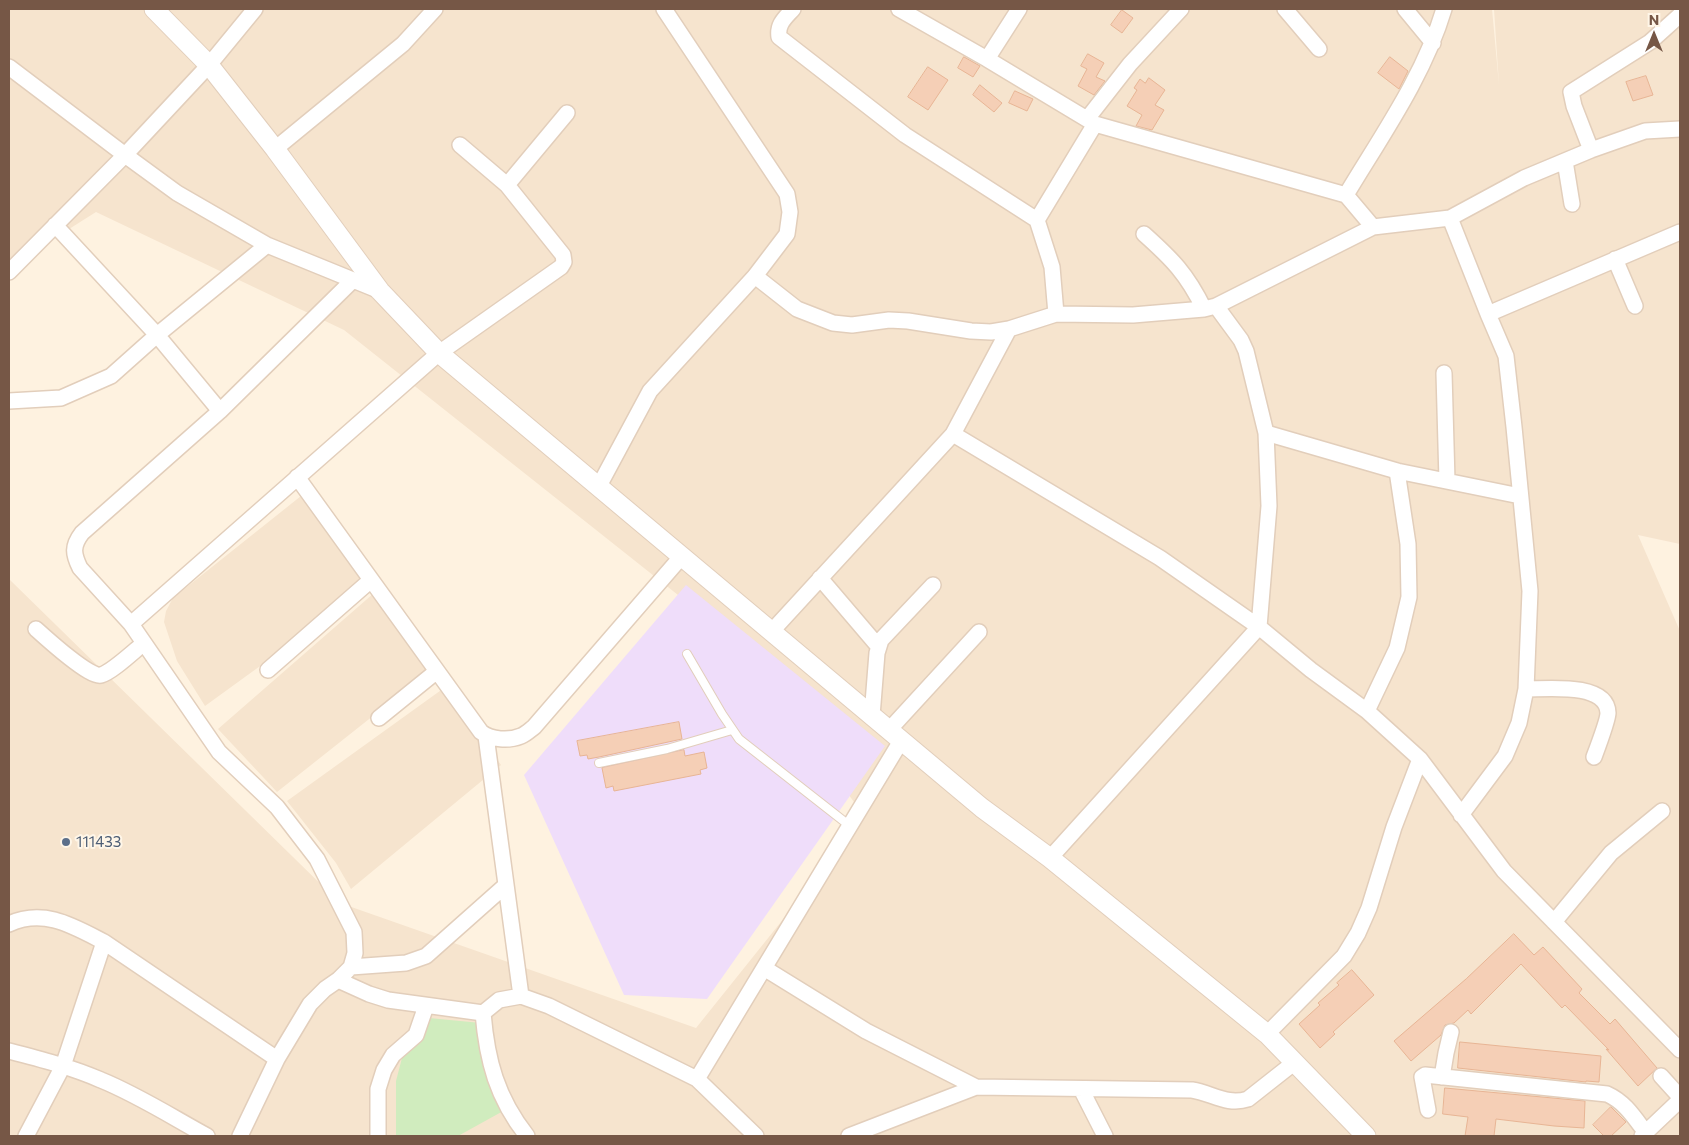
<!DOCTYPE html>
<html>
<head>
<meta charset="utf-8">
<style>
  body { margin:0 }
  #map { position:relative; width:1689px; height:1145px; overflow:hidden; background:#fef2e0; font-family:Commissioner,sans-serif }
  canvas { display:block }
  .frame { position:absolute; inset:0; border:10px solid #765746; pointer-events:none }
  .north { position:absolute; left:1629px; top:10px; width:50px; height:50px; -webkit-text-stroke:4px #fff6e8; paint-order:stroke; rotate:0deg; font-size:14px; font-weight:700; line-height:20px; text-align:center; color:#765746 }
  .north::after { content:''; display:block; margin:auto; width:18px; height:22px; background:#765746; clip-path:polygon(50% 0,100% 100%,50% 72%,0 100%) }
</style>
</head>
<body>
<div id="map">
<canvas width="1689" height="1145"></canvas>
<div class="frame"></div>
<div class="north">N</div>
</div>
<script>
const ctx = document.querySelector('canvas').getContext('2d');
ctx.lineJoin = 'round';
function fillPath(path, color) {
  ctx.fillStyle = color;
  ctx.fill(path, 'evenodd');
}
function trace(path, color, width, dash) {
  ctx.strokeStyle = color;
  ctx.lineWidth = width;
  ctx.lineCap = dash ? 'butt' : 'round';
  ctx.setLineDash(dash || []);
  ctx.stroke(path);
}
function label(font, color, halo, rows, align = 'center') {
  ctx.font = font + ' Commissioner,sans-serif';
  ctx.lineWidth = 4;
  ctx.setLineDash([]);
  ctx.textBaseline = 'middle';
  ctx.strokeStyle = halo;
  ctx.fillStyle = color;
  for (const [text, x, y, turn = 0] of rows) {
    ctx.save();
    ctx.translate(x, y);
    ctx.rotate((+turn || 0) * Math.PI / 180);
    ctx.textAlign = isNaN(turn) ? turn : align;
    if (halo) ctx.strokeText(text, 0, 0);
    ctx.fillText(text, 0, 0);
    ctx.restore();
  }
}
fillPath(new Path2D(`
  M9,9h1483l7,76 -5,-76h186v535l-42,-9 42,96v505h-1671v-557l331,324 356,125 169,-211 -129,-176 -392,-311 -248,-118 -87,55z
  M301,496l67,83 -101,82 -62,45 -28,-45 -13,-39 2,-11 7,-13z
  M374,593l57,77 -154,122 -59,-63z
  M444,688l39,51 18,26 -150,124 -15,-26 -49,-62z`), '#f6e4ce');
fillPath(new Path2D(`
  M686,585l199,161 -178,253 -83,-4 -100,-220z`), '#efddfa');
fillPath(new Path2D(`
  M429,1018l52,5 24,87 -47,26h-62v-55l6,-23 9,-11z`), '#d0ecbe');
const building = new Path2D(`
  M1122,10l11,8 -11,15 -11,-8z
  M1088,54l16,9 -8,14 9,4 -11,14 -16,-9 9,-17 -6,-3z
  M964,57l16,9 -7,11 -15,-9z
  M1390,57l18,14 -9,18 -21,-16z
  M928,67l20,13 -20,30 -20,-13z
  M1646,76l7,19 -20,6 -7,-19z
  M1149,78l16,12 -10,15 9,5 -12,20 -16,-4 6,-11 -15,-9 10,-16 -3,-2 6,-9 5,4z
  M980,85l22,18 -8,9 -21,-17z
  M1015,91l18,8 -6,12 -18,-8z
  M679,722l3,17 -83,18 -11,2 -1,-4 -7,1 -3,-15z
  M684,750l1,6 19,-4 3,16 -7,2 1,4 -87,17 -1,-5 -7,2 -4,-20z
  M1514,934l20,21 9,-8 39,42 -3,4 31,31 5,-5 42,49 -19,18 -32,-37 3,1 -44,-45 -3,3 -41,-44 -50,50 -3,-4 -14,13 -9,2 -4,10 -30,26 -17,-20 72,-62z
  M1352,970l22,25 -41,37 2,2 -15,14 -21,-24 21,-19 -2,-2 21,-18 -2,-2z
  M1460,1042l141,14 -2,26 -13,-1v1l-128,-14z
  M1445,1088l140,13 -1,27 -30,-2 -58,-7 -2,17h-29l3,-19 -25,-3z
  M1611,1107l15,15 -15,14h-7l-11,-11z`);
fillPath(building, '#f5cfb6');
trace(building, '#e8b595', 1);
const service = new Path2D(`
  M687,654l35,60 17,25 111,87
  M599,763l68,-14 65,-19`);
const minor = new Path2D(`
  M793,9c-8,9 -16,15 -14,28l126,98 132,85 15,47 4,47
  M899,9l88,50 108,65 251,71 27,32
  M1285,9l34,40
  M1405,9l28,34
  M987,59l32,-50
  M9,67l116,88 52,38 90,52 113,46
  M1087,119l43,-55 51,-55
  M275,149l128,-105 32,-35
  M1591,150l-17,-44 -3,-14 79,-50 30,-27
  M1565,161l7,43
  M507,185l60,-72
  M1346,195c36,-60 78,-119 98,-186
  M1450,218l38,96
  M1037,220l58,-96
  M55,225l102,110 63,76
  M1144,234c28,25 43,40 60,75
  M1615,259l20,47
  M9,272l116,-117 84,-90 46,-56
  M755,276l42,33 36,14 19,2 37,-5 19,1 63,10 20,1 18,-3 47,-15 77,1 71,-6 12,-3 157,-79 77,-9 74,-40 67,-28 54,-19 35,-2
  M1444,373l3,108
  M9,401l52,-3 50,-22 46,-41 110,-90
  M1266,433l131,38 123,25
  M953,434l207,124 99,69 52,43 56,41 53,48 84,112 176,179
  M297,477l184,255c10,8 28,9 40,4 5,-2 9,-6 13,-9l148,-171
  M599,486l51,-95 105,-115 32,-42 3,-22 -3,-18 -123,-185
  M820,578l58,68
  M131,624l-51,-56c-7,-14 -8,-22 2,-35l138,-122 132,-130
  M36,629c10,9 55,50 65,46 11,-3 33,-24 43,-32
  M772,631l181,-197 56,-105
  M268,670l103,-90
  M1526,689c20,0 81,-7 82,24 0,6 -11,36 -14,44
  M1367,711l30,-63 12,-51 -1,-53 -11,-73
  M872,716l5,-63 4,-13 52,-55
  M379,718l58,-47
  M889,730l90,-98
  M486,736l35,260
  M1461,815l44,-59 14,-33 7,-34 4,-98 -16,-164 -8,-71 -18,-42 192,-82
  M1050,858l209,-231 10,-121 -3,-73 -20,-82 -5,-11 -25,-34
  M1554,922l57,-69 51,-42
  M9,924c35,-16 64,2 95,18
  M351,967l55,-4 20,-7 80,-71
  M764,968l102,63 110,56 216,3c20,3 35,16 56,9l47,-37
  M338,980l31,14 19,6 95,13 16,-13 22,-4 28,10 148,73 204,-338
  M483,1013c4,48 14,85 44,123
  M1267,1034l77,-78 14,-23 11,-25 25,-81 26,-68
  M9,1051c31,8 62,16 92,29 37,15 71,37 106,56
  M277,1059l33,-55 15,-15 13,-9 13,-13 4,-14 -1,-21 -37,-73 -40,-52 -58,-55 -88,-128 308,-271 122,-86 3,-5 -1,-7 -56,-70 -47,-40
  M1661,1076l19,21
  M1442,1077l4,-24 5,-21
  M697,1079l59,57
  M1081,1089l24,47
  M1428,1110l-6,-33 3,-2 182,19c18,8 27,23 39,39
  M26,1136l37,-70 41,-124 173,117 -37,77
  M378,1136v-47l6,-19 9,-15 23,-20 10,-29
  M849,1136l127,-49
  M1642,1136l38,-36`);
const tertiary = new Path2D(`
  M154,9l55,56 66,84 105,142 59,62 543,455 68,50 217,176 99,102`);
trace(service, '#e2cebb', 10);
trace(minor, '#e2cebb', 18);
trace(tertiary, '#e2cebb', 21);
trace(service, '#fff', 8);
trace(minor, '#fff', 15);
trace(tertiary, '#fff', 19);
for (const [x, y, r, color] of [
  [66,842,5,"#5c6f8a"]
]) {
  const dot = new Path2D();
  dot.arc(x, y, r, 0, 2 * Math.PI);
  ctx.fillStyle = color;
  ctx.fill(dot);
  trace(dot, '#fff6e8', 2);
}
label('15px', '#4e5e75', '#fff6e8', [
  ["111433",76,842]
], 'left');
</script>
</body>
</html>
